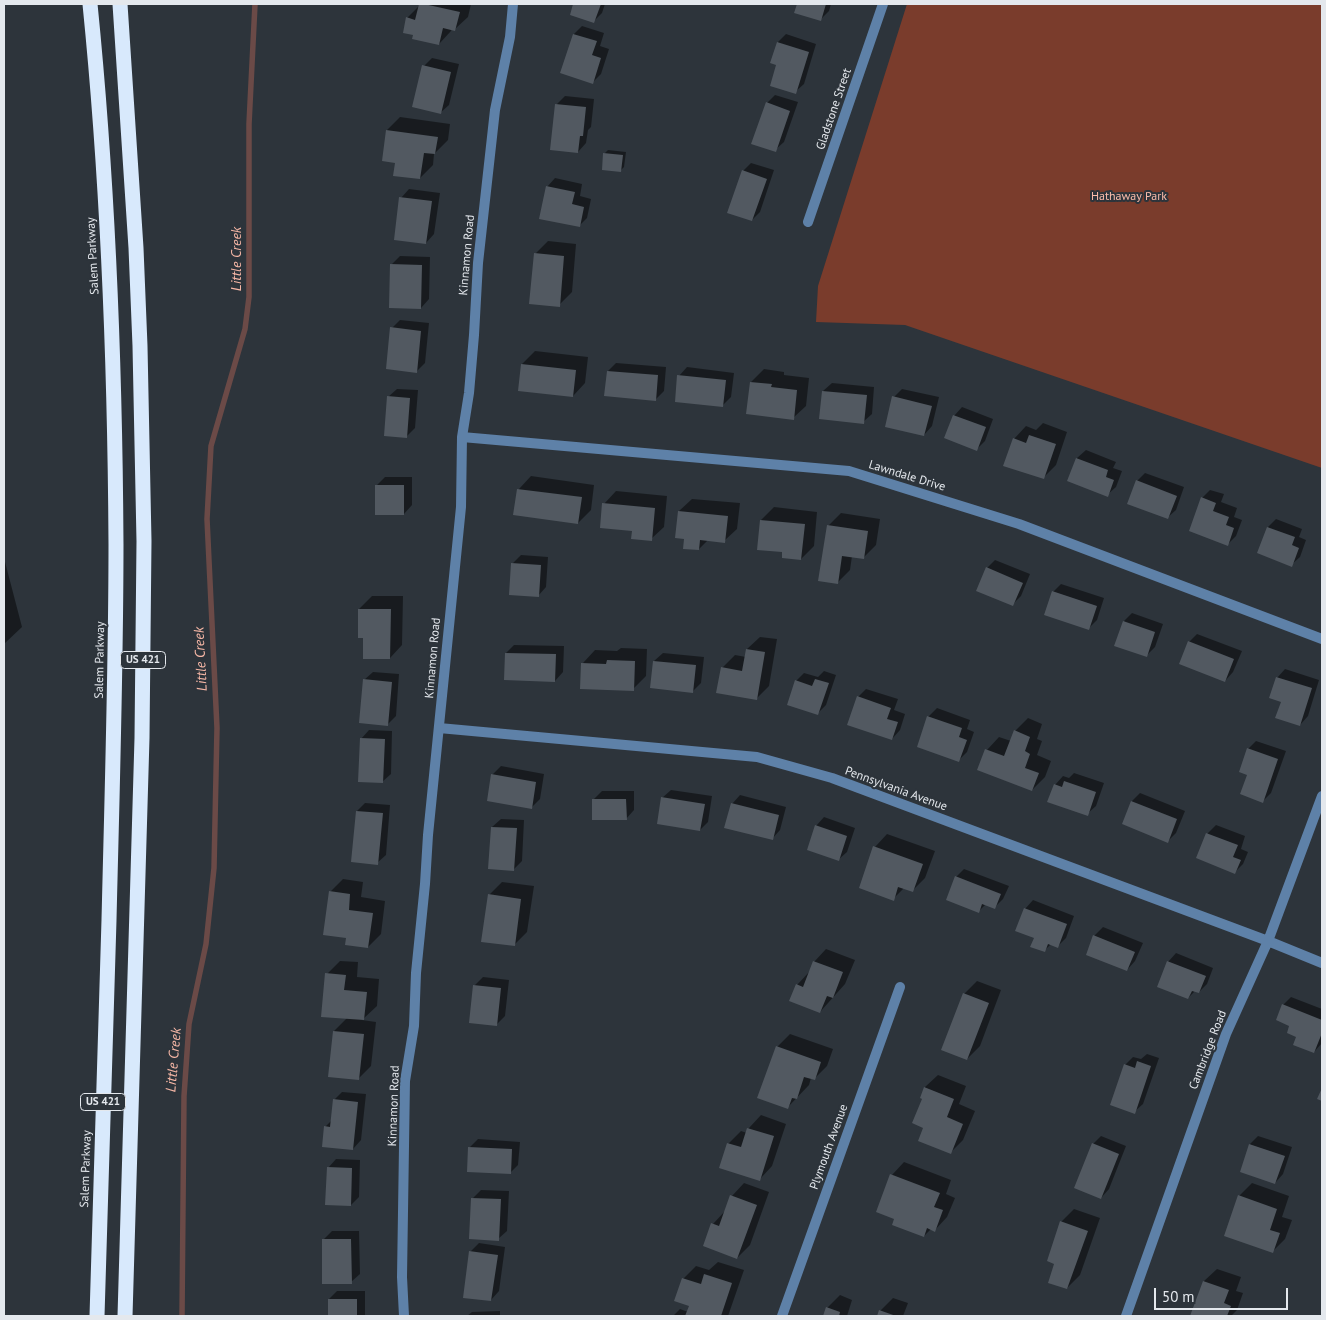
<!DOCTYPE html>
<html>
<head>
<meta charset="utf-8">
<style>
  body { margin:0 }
  #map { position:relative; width:1326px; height:1320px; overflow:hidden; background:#2d343b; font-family:"PT Sans",sans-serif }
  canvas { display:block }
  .frame { position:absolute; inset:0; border:5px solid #e4e8ed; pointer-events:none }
  .scale { position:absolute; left:1154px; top:1288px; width:134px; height:22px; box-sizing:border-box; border:2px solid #e4e8ed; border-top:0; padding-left:6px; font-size:15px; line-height:18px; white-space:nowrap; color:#e4e8ed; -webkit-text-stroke:4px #2d343b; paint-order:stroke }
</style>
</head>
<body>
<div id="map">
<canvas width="1326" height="1320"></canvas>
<div class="frame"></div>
<div class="scale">50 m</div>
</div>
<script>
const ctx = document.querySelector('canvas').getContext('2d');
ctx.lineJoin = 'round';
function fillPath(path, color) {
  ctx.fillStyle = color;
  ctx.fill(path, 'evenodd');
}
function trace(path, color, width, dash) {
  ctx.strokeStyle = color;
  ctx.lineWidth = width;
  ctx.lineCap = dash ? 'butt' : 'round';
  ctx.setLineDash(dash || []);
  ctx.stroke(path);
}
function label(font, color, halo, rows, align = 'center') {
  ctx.font = font + ' "PT Sans",sans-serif';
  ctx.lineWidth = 4;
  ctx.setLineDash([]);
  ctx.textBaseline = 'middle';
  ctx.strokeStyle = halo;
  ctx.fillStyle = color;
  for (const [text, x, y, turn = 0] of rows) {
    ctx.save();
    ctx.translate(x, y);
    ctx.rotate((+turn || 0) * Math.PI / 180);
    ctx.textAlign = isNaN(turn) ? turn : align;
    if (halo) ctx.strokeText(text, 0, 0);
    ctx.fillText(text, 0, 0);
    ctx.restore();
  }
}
fillPath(new Path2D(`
  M907,4h415v464l-417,-143 -89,-3 2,-36z`), '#7a3c2c');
fillPath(new Path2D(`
  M420,4h51l-3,13 -13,12h-3l-1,2 -12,13 -24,-10 -8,-16 12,-12z
  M575,4h30l-3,9 -8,8 -23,-7z
  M798,4h33l-2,7 -8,8 -25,-7z
  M582,26l22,7 -4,13 9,3 -8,25 -8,8 -31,-10 12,-38z
  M786,34l30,10 -12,40 -9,8 -17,-28v-22z
  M432,58l27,6 -10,41 -9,8 -16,-47z
  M775,95l23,7 -14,40 -9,8 -8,-47z
  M565,96l29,3 -3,28 -3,3 -2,13 -8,9 -21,-48z
  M400,117l50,7 -2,16 -14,14 -1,11 -13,13 -24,-16 -9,-32z
  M608,150l18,2 -2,15 -4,4 -16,-17z
  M751,163l23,7 -14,42 -8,8 -9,-49z
  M555,178l27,6 -2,12 11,3 -4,19 -8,8 -32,-39z
  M409,189l31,4 -6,41 -8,9 -25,-45z
  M548,241l28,3 -4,48 -13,13 -24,-51z
  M400,256l30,1 -1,42 -8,9 -30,-43z
  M400,320l29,3 -4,40 -8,8 -25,-43z
  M535,351l53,6 -3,26 -12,13 -51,-32z
  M616,363l50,4 -2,24 -9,9 -47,-29z
  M687,367l47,6 -3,24 -8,8 -44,-29z
  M764,369l20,3v3l25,3 -3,28 -13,12 -46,-5 4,-31z
  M832,383l42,4 -2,27 -9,8 -40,-31z
  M397,389l21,1 -3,38 -8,8 -19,-39z
  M902,389l37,8 -7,29 -8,9 -30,-38z
  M962,407l31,12 -8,22 -8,8 -23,-33z
  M1043,423l24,9 -11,33 -13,13 -29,-39 12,-13 10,4z
  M1086,450l30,12 -3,6 9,3 -6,16 -9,8 -38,-15 8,-22z
  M1145,473l39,14 -8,23 -9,8 -30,-37z
  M531,476l63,9 -3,25 -13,13 -63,-9 4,-25z
  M385,477h27v28l-8,9 -28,-28z
  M1210,490l14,4 -3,8 16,6 -3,9 8,3 -6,16 -8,8 -26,-46z
  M616,491l51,5 -3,31 -13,12 -18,-9 -29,-26z
  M692,499l48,4 -3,26 -13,12 -16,-1 -9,9 -13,-11 -7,-27z
  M774,507l43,5 -3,34 -13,13 -17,-8 -23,-31z
  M841,513l39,6 -4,26 -13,13 -11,-2 -2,14 -13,13 -9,-57z
  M1276,519l26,10 -3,8 7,3 -6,17 -9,8 -23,-38z
  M521,555l27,2 -2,30 -8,9 -26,-32z
  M4,558l18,69 -18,17z
  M995,560l35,14 -9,22 -8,8 -26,-36z
  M1061,584l43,14 -7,22 -8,8 -36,-36z
  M372,596h31l-1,49 -12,13 -26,-21 -5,-28z
  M1132,613l31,11 -8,23 -9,9 -22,-35z
  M1197,634l45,17 -9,21 -8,9 -36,-39z
  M760,637l17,2 -8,47 -13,13 -34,-31 13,-13 11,2 1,-8z
  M514,645l50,1 -1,26 -8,9 -49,-28z
  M621,648l26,1 -1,27 -13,13 -50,-26 12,-13 22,1z
  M663,653l41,4 -3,26 -8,8 -39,-30z
  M1285,669l34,11 -11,36 -8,9 -18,-24 -5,-23z
  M824,671l12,4 -10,30 -9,9 -21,-33 8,-8 14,4z
  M373,672l26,2 -3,42 -8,8 -24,-44z
  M866,689l32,10 -4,11 11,4 -5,16 -8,9 -34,-42z
  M937,708l33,12 -3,9 7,3 -7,20 -8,8 -31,-43z
  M1028,718l14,6 -5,15 5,2 -5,14 14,6 -6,16 -13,13 -45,-40 12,-13 12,4 4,-10z
  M369,730l23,1 -1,43 -9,8 -21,-43z
  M1256,741l30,10 -15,42 -8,8 -15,-27v-25z
  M501,766l43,8 -4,25 -8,8 -40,-32z
  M1074,773l30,10 -8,23 -9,8 -32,-29 8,-9 6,2z
  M671,790l41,6 -4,26 -8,8 -38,-32z
  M602,791h32v19l-8,9 -32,-20z
  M1140,793l45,18 -9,22 -8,8 -45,-17 9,-23z
  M740,795l46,12 -6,23 -8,9 -40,-35z
  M365,803l25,2 -4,50 -9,8 -20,-52z
  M824,817l31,11 -8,24 -9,8 -22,-34z
  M501,819l23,1 -2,41 -9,9 -21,-43z
  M1216,825l29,11 -4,13 7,3 -5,12 -8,8 -37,-14 10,-25z
  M887,834l48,17 -10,27 -13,13 -8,-3 -11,11 -18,-52z
  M964,869l45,17 -6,13 -8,8 -9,-3 -8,8 -22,-35z
  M343,879l20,3 -2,15 24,4 -4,33 -13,13 -21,-10 -17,-45z
  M502,882l32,4 -7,46 -13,13 -25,-50z
  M1033,900l41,16 -8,22 -8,8 -7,-2 -7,7 -9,-14 -10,-28z
  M1103,927l40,16 -8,18 -8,9 -33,-34z
  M826,949l29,11 -10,24 -25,28 -23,-27 13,-14 4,-9z
  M1176,953l37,15 -6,16 -8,8 -4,-1 -7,7 -20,-36z
  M340,961l18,1 -1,15 22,2 -2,27 -15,14 14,2 -5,44 -13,13 -24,-48 14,-14 -21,-43z
  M483,977l26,3 -4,36 -9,9 -22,-39z
  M977,981l24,9 -21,56 -13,13 -3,-65z
  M1291,997l31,12v34l-8,9 -16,-16 -7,-11 -8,-20z
  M790,1034l43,15 -6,17 -13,13 -3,-1 -2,7 -21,22 -11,-60z
  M1147,1054l12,4 -16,46 -9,8 -9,-47 8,-8 8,2z
  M938,1075l28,11 -7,18 16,7 -12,29 -13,13 -26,-54 -3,-1 4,-11z
  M342,1092l24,2 -5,46 -8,9 -28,-22 7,-7 2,-20z
  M761,1115l25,9 -14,42 -12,13 -32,-35 13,-13 6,2 2,-5z
  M1101,1136l25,10 -17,43 -8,9 -8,-54z
  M1258,1136l34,11 -9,27 -8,9 -25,-39z
  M478,1139l42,3 -2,23 -8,8 -41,-25z
  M336,1159l24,1 -1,37 -8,8 -23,-37z
  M904,1162l47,18 -5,14 9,4 -8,19 -12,13 -4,-1 -7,7 -28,-18 -4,-43z
  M744,1183l25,9 -19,53 -13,13 -24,-34 12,-13 7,-15z
  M1252,1183l37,13 -7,21 10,3 -7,19 -13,13 -33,-56z
  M481,1190l28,1 -2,40 -9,8 -26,-40z
  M1074,1209l26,9 -20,57 -13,13 -11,-25 5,-41z
  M332,1231h27l1,43 -9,8 -28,-42z
  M479,1243l26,4 -6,44 -8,9 -21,-48z
  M718,1262l26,8 -16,46h-55l7,-7 8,3 2,-7 -7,-26 13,-13 13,4z
  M1217,1269l24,8 -5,14 7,2 -6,17 -6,6h-39l12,-35z
  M337,1291h28v25h-36v-17z
  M840,1295l12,5 -5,16h-23l3,-8z
  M893,1298l15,5 -5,13h-25l2,-5z
  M500,1311v5h-33l5,-4z`), '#0007');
trace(new Path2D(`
  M182,1316l2,-220 5,-72 17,-80 8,-76 3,-140 -10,-209 4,-73 34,-117 4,-32v-173l6,-120`), '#6b4a47', 5.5);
fillPath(new Path2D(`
  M419,4h5l36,8 -5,19 -12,-3 -4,17 -27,-6 1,-4 -10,-2 3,-16 9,3z
  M573,4h28l-7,19 -24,-8z
  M797,4h29l-5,17 -27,-8z
  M573,34l24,7 -5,14 9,3 -8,26 -33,-11z
  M777,42l32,10 -13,42 -26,-8 6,-21 -6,-2z
  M422,65l29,7 -10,42 -29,-7z
  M766,102l24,9 -14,41 -25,-8z
  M555,104l31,3 -3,29h-3l-2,17 -28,-3z
  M386,130l52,7 -3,17 -11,-1 -4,26 -27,-3 2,-13 -13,-2z
  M603,153l20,2 -2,17 -19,-2z
  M742,170l25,9 -15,42 -25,-8z
  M546,186l29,6 -3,12 12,3 -4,20 -41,-8z
  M399,197l33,4 -6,43 -32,-4z
  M534,253l30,3 -4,51 -31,-3z
  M390,264l32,1 -1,44 -32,-1z
  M390,327l31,4 -4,42 -31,-4z
  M521,364l55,6 -3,27 -55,-6z
  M607,371l51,4 -2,26 -52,-5z
  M677,375l49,5 -3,27 -48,-5z
  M750,382l22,2 -1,3 26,3 -3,30 -48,-6z
  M822,391l45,4 -3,29 -45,-5z
  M387,396l23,2 -3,40 -23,-2z
  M892,396l40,10 -8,30 -39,-9z
  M953,415l33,12 -9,24 -33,-13z
  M1029,435l27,9 -12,35 -41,-13 10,-28 13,5z
  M1076,458l32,12 -2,7 8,3 -6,17 -41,-16z
  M1136,480l41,16 -9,23 -41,-15z
  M375,485h29v30h-29z
  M517,489l65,8 -4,27 -65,-9z
  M1201,497l15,6 -3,8 16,6 -3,8 8,3 -6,18 -39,-15z
  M602,503l53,5 -3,33 -21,-2 1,-8 -32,-3z
  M678,511l50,5 -3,27 -25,-3 -1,10 -16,-1 1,-10 -9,-1z
  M760,520l45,4 -4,36 -19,-2v-6l-25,-2z
  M827,525l41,6 -4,28 -22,-3 -4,28 -20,-3z
  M1267,527l28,10 -3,8 7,3 -7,19 -35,-14z
  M511,563l30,2 -2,32 -30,-2z
  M986,567l37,16 -10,23 -37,-15z
  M1052,591l45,15 -8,24 -45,-15z
  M358,609h33l-1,50h-27v-21h-5z
  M1123,621l32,11 -8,25 -33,-11z
  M1188,641l46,18 -9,23 -46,-18z
  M746,649l19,3 -8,48 -41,-7 5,-26 21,4z
  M505,653l51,1 -1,28 -51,-2z
  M607,660l28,1 -1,30 -54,-2 1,-26 25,1z
  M653,661l43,4 -3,28 -43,-5z
  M1276,677l36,11 -12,38 -25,-8 6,-16 -12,-4z
  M363,679l29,3 -4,44 -29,-3z
  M815,679l14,4 -11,32 -31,-10 8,-25 17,6z
  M857,696l34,12 -4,11 11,3 -6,18 -45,-15z
  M927,716l35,12 -3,9 8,3 -8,22 -42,-15z
  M1014,730l16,7 -5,14 5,3 -5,14 14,5 -7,18 -55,-21 8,-21 19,7z
  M360,738l25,1 -2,44 -25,-1z
  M1247,748l31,11 -15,44 -23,-9 7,-19 -8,-3z
  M491,774l45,8 -4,27 -45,-8z
  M1064,781l32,11 -8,24 -41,-14 7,-18 8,3z
  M661,797l44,7 -5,27 -43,-7z
  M592,799h34l1,21h-35z
  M1131,801l46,18 -9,24 -46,-19z
  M731,803l48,12 -6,25 -49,-12z
  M356,811l27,2 -5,52 -27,-3z
  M815,825l32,11 -8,25 -32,-11z
  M491,827l26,1 -3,43 -26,-2z
  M1206,833l32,12 -5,12 8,3 -6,14 -39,-16z
  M873,846l50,18 -10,28 -15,-5 -4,14 -35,-13z
  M955,876l46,18 -6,15 -13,-5 -3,9 -33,-13z
  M329,891l21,3 -1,16 24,3 -5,35 -23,-3 1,-7 -23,-3z
  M488,894l33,5 -6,47 -34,-4z
  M1024,908l43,16 -9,24 -10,-4 -3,8 -15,-5 4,-9 -19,-7z
  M1093,935l42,17 -8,19 -41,-16z
  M813,961l30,11 -10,26 -6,-2 -7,17 -31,-12 7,-17 7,3z
  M1167,961l39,15 -7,17 -7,-2 -4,8 -31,-12z
  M325,973l21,2 -2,15 23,2 -3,28 -43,-3z
  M473,985l28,3 -4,38 -28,-3z
  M963,993l26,10 -22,57 -26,-10z
  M1282,1004l40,16v13l-8,20 -21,-8 3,-8 -9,-4 2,-7 -13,-6z
  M333,1031l31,3 -5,46 -31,-3z
  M776,1046l45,16 -6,18 -11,-3 -7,22 -5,-1 -4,11 -31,-11z
  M1137,1061l14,5 -16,48 -25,-9 14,-41 11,4z
  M924,1087l30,12 -7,18 16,7 -12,30 -33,-13 5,-13 -11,-5 10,-24 -2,-1z
  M1322,1088v13l-5,-2z
  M333,1099l25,3 -5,48 -31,-3 2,-21 6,1z
  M747,1128l27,8 -14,45 -41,-13 8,-25 14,4z
  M1092,1143l27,11 -18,45 -27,-11z
  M1249,1144l36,12 -10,28 -35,-12z
  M468,1147l44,2 -1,25 -44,-2z
  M327,1167l25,1 -1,38 -26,-1z
  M890,1174l50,19 -6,14 9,3 -8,22 -8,-4 -3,9 -32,-12 2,-6 -18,-7z
  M730,1195l27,10 -20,54 -34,-13 8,-23 8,3z
  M1238,1195l39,14 -7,21 10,3 -7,20 -49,-17z
  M471,1198l30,1 -2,42 -30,-2z
  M1060,1221l28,10 -21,58 -19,-6 6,-19 -7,-3z
  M322,1239h29l1,45h-30z
  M469,1251l29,4 -7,46 -28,-3z
  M704,1274l28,9 -11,33h-36l4,-10 -15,-5 8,-23 19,6z
  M1203,1281l26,9 -5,13 7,3 -4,10h-37z
  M328,1299h29v17h-29z
  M826,1307l14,5 -1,4h-16z
  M879,1310l17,6h-19z`), '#525961');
trace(new Path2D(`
  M808,222l75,-218
  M462,437l387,34 170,53 303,115
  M439,728l318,29 75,21 436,163 54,22
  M404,1316l-2,-39 3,-196 9,-55 2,-53 9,-89 3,-49 33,-328 1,-70 7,-44 5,-58 4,-72 17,-153 15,-73 3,-33
  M782,1316l118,-329
  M1126,1316l100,-282 42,-93 54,-145`), '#5e81a8', 10);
trace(new Path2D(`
  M90,4c18,179 25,360 26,540 0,126 -4,251 -7,376 -4,132 -8,264 -12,396
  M120,4l16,244 4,98 4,195 -2,197 -17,578`), '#d8e9fc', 15);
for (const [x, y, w] of [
  [143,660,45],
  [103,1102,45]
]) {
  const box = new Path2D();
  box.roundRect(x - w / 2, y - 8.5, w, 17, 4);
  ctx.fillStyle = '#2d343b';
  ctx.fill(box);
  trace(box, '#e4e8ed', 1);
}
label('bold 11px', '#e4e8ed', null, [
  ["US 421",143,660],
  ["US 421",103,1102]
]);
label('12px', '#e4e8ed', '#2d343b', [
  ["Gladstone Street",834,109,-71],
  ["Kinnamon Road",467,255,-85],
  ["Salem Parkway",93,256,-93],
  ["Lawndale Drive",907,476,17],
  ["Kinnamon Road",433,658,-85],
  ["Salem Parkway",100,660,-89],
  ["Pennsylvania Avenue",896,789,20],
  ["Cambridge Road",1208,1050,-69],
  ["Kinnamon Road",394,1106,-88],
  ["Plymouth Avenue",829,1147,-70],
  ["Salem Parkway",86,1169,-88]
]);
label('12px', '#fbbcab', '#2d343b', [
  ["Hathaway Park",1129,197]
]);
label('italic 14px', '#f6b7a6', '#2d343b', [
  ["Little Creek",237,259,-90],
  ["Little Creek",201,659,-93],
  ["Little Creek",174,1060,-85]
]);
</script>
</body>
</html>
